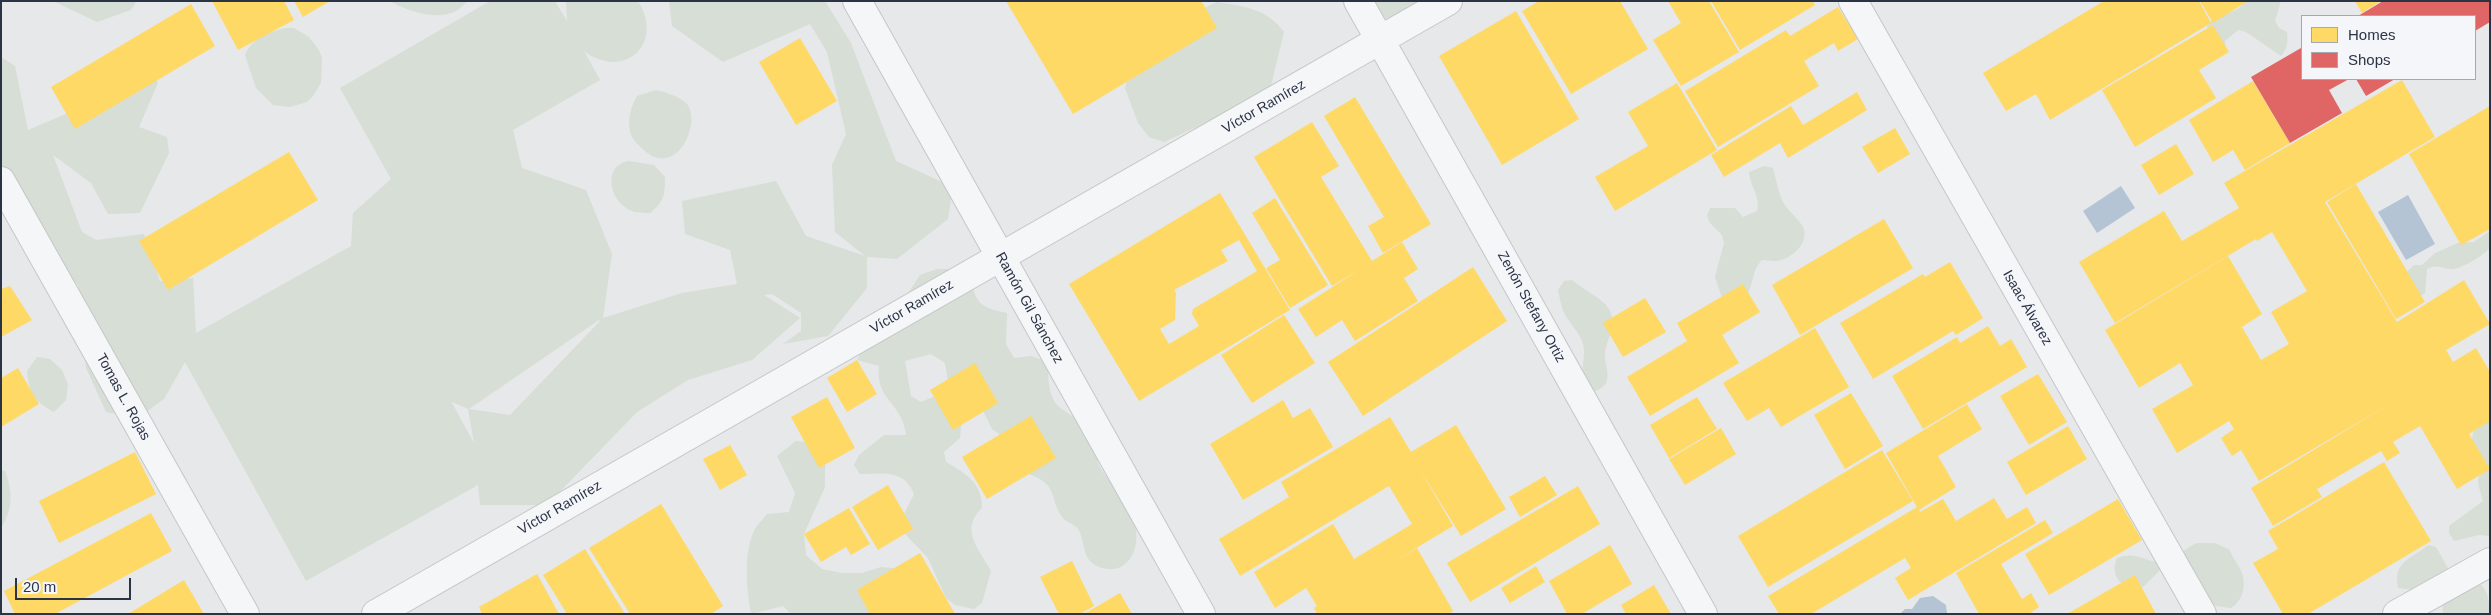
<!DOCTYPE html>
<html>
<head>
<meta charset="utf-8">
<style>
  body { margin:0 }
  #map { position:relative; width:2491px; height:615px; overflow:hidden; background:#e6e8ea; font-family:Helvetica,sans-serif }
  canvas { display:block }
  .frame { position:absolute; inset:0; border:2px solid #2b3445; pointer-events:none }
  .legend { position:absolute; left:2301px; top:15px; width:175px; height:65px; box-sizing:border-box; background:#f4f6f9; border:1px solid #a4a8b1; margin:0; padding:6px 9px; list-style:none; font-size:15px; color:#2b3445 }
  .legend li { display:flex; align-items:center; gap:10px; height:25px }
  .legend b { width:25px; border:1px solid #a4a8b1 }
  .scale { position:absolute; left:15px; top:578px; width:116px; height:22px; box-sizing:border-box; border:2px solid #2b3445; border-top:0; padding-left:6px; font-size:15px; line-height:18px; white-space:nowrap; color:#2b3445; -webkit-text-stroke:4px #f4f6f9; paint-order:stroke }
</style>
</head>
<body>
<div id="map">
<canvas width="2491" height="615"></canvas>
<div class="frame"></div>
<ul class="legend">
<li><b style="height:14px;background:#ffd966"></b>Homes</li>
<li><b style="height:14px;background:#e06666"></b>Shops</li>
</ul>
<div class="scale">20 m</div>
</div>
<script>
const ctx = document.querySelector('canvas').getContext('2d');
ctx.lineJoin = 'round';
function fillPath(path, color) {
  ctx.fillStyle = color;
  ctx.fill(path, 'evenodd');
}
function trace(path, color, width, dash) {
  ctx.strokeStyle = color;
  ctx.lineWidth = width;
  ctx.lineCap = dash ? 'butt' : 'round';
  ctx.setLineDash(dash || []);
  ctx.stroke(path);
}
function label(font, color, halo, rows, align = 'center') {
  ctx.font = font + ' Helvetica,sans-serif';
  ctx.lineWidth = 5;
  ctx.setLineDash([]);
  ctx.textBaseline = 'middle';
  ctx.strokeStyle = halo;
  ctx.fillStyle = color;
  for (const [text, x, y, turn = 0] of rows) {
    ctx.save();
    ctx.translate(x, y);
    ctx.rotate((+turn || 0) * Math.PI / 180);
    ctx.textAlign = isNaN(turn) ? turn : align;
    if (halo) ctx.strokeText(text, 0, 0);
    ctx.fillText(text, 0, 0);
    ctx.restore();
  }
}
fillPath(new Path2D(`
  M53,1h84l-6,9 -34,12z
  M390,1h78c-4,3 -8,8 -12,10 -20,10 -49,0 -66,-10z
  M490,1h65l12,20 -1,-20h72c27,43 -14,80 -54,50l16,29 -87,50 9,38 64,22 26,64 -9,64 79,-25 55,-9 -7,-34 -45,-16 -3,-33 94,-20 30,55 59,20 -30,-24 -3,-67 14,-31 -19,-82 -17,-28 -87,38 -51,-36 -3,-25h156l26,42 45,118 57,26 -5,32 -51,40 -30,-2v31l-39,48 -45,8 18,-13v-18l-29,-19 -8,1 36,23 -48,42 -64,20 -51,32 -90,93h-67l-2,-20 -172,96 -121,-219 -21,37 -26,19 -32,-6 -20,-44 -8,-83 -49,-49 -28,-50v-129l14,9 13,64 45,-19 76,-41 9,13 -19,44 28,10 2,16 -29,60 -32,1 -17,-31 -38,-28 29,77 14,8 48,-6 16,47 33,-3 3,55 155,-87 2,-33 38,-34 -51,-91zM600,321l-90,94 -41,-6 130,-89zM452,402l16,7 6,34 -22,-40z
  M1350,1h96l-33,15 -33,3z
  M2246,1h35l-6,20 4,7 8,4c1,10 1,16 -6,24l-35,-24 -8,-2 -13,11v8l-12,3 -6,-26c9,-14 29,-10 39,-25z
  M1217,2c29,5 49,6 67,30l-16,66 -43,16 -61,28 -15,-5 -11,-14 -13,-35 9,-34 68,-45z
  M285,28h9l15,9 10,13 3,8 -1,25 -8,13 -6,6 -17,5 -17,-2 -17,-17 -11,-33c6,-16 25,-23 40,-27z
  M656,90c9,2 25,7 31,14 15,20 -11,74 -42,47 -5,-4 -10,-9 -13,-14 -6,-13 -2,-29 5,-41z
  M629,161l25,4 11,12c0,17 -1,25 -15,36 -7,0 -14,0 -20,-3 -21,-9 -28,-45 -1,-49z
  M1764,166l9,2c3,11 5,23 10,34 5,10 17,17 21,27 4,14 -11,28 -23,31 -6,2 -13,0 -19,0 -11,11 -8,27 -18,40l-21,1 -8,-24 9,-34 -2,-8 -12,-12 -3,-7 3,-8h25l8,9 14,-6c4,-15 -7,-24 -8,-39z
  M2490,231c0,4 1,11 0,16 -3,7 -32,24 -40,22 -10,-1 -13,-5 -23,0l-2,24 -7,5 -16,-22 12,-11h8l13,-12 23,-10 16,-1z
  M937,269h20l14,11c5,25 12,28 36,33l-1,31 8,14 17,-2 17,6c0,12 0,26 5,37 5,11 18,14 26,22 12,13 14,32 22,48 6,11 16,16 22,26 14,19 22,57 -1,71 -9,6 -24,3 -32,-5 -7,-7 -6,-23 -12,-32 -3,-5 -11,-6 -15,-11 -8,-9 -8,-21 -14,-31 -6,-9 -20,-13 -29,-16l-14,-32 -14,-10 -14,-29 -30,-19 -3,-18 -14,-9 -26,7 6,35 10,6 19,-8 22,21 -2,23 -16,14 2,10c20,12 36,20 36,46 -23,22 -3,41 9,63l-9,32 -8,6 -19,-4 -9,-7 -18,-40 -22,-23 -3,-11 1,-10 10,-20c-10,-25 -31,-20 -54,-20l-6,-9 5,-10 25,-20h22c-4,-34 -31,-34 -27,-69l-22,-6 11,-22 32,-32 20,-31z
  M1572,280c9,8 28,18 34,25 16,19 -2,35 -1,51 0,9 5,18 1,27 -3,5 -7,6 -12,9 -19,-10 -9,-26 -10,-42 0,-13 -14,-26 -20,-37 -3,-7 -4,-15 -6,-23l6,-9z
  M37,357l13,2 12,11 6,14 -2,16 -12,12c-20,-11 -25,-18 -27,-41z
  M2490,415v121l-11,-1 -25,6 -5,-8v-7l34,-25c-5,-21 -9,-17 3,-38 -18,-24 -20,-27 4,-48z
  M796,441l19,2 10,20v24l-21,47 2,21 16,14 20,4h20l19,-6 20,2 6,45h-116l-8,-8 -32,8c-4,-23 -8,-64 4,-85 3,-5 8,-10 12,-15l22,-2 6,-19 -18,-37z
  M1,470l4,1c8,20 8,38 -4,57z
  M2197,543h18l15,7c2,8 8,13 11,21 6,13 2,30 -10,37l-15,-2 -47,-35 -9,-1 -17,17 -8,3c-16,-6 -25,-14 -18,-32 20,-7 25,3 42,4 13,0 27,-15 38,-19z
  M2428,545l8,2 13,23c26,10 42,11 40,44h-46l-1,-25c-11,-8 -20,-10 -28,1l-16,-2c-5,-27 12,-28 30,-43z`), '#d6ded6');
fillPath(new Path2D(`
  M2121,186l14,22 -38,25 -14,-22z
  M2408,195l27,49 -29,16 -28,-48z
  M1933,596l13,9 1,9h-47l5,-5h7l8,-11z`), '#b4c4d5');
fillPath(new Path2D(`
  M212,1h72l10,19 -56,30z
  M294,1h36l-27,16z
  M1006,1h198l-2,1 15,26 -144,86z
  M1539,1h81l28,48 -77,45 -49,-83z
  M1668,1h41l30,51 -58,34 -28,-46 28,-17z
  M1711,1h102l2,4 -75,45z
  M2104,1h95l12,22 -161,97 -14,-26 -30,17 -23,-38z
  M2200,1h48l-35,22z
  M2355,1h26l-19,12z
  M191,4l24,42 -140,83 -24,-42z
  M1838,7l20,32 -20,12 -4,-8 -30,18 15,25 -101,61 -33,-56 101,-61 4,6z
  M1516,11l63,108 -77,46 -63,-109z
  M2213,25l16,27 -30,18 17,28 -81,49 -33,-57z
  M800,38l37,63 -41,24 -37,-63z
  M2402,80l33,57 -110,65 72,120 67,-42 26,44 -44,26 7,12 23,-14 14,24v49l-21,13 21,35 -33,20 -37,-63 -27,16 7,11 -13,8 -6,-10 -64,38 5,8 -49,29 -22,-38 140,-85 -132,78 -18,-31 -9,6 -11,-18 13,-9 -5,-8 -52,32 -25,-44 41,-24 -13,-22 -41,25 -34,-58 123,-74 34,58 -28,18 8,-5 19,33 28,-16 -18,-32 36,-21 -35,-59 -15,9 -1,-2 -141,84 -36,-61 85,-51 18,30 57,-33 -15,-25z
  M2253,81l37,62 -45,27 -12,-20 -20,12 -24,-42z
  M1677,83l40,67 -102,61 -20,-34 53,-31 -20,-34z
  M1857,92l10,18 -79,48 -8,-15 -56,34 -13,-22 80,-49 12,19z
  M1355,97l76,127 -48,29 -15,-27 16,-9 -60,-101z
  M2490,106v123l-29,16 -52,-91z
  M1312,122l27,44 -18,11 51,84 30,-19 16,27 -14,9 14,23 -63,40 -13,-21 -26,17 -18,-28 61,-39 -27,16 -78,-129z
  M1895,128l15,26 -32,19 -16,-26z
  M2176,144l18,30 -35,21 -18,-30z
  M289,152l29,48 -150,90 -29,-49z
  M2356,184l69,118 -29,17 -69,-117z
  M1220,193l70,117 -151,91 -70,-117zM1239,240l18,31 -64,38 -1,5 7,12 -30,18 -9,-15 15,-9 1,-27 -2,-3 54,-29 -7,-11z
  M1275,198l53,87 -38,23 -24,-40 14,-8 -28,-47z
  M1884,219l29,49 -113,67 -28,-50z
  M1950,262l33,56 -27,17 -3,-4 -80,48 -33,-56 83,-49 2,3z
  M1473,267l34,54 -144,95 -35,-54z
  M1743,284l17,28 -38,23 17,28 -89,53 -23,-39 60,-36 -10,-18z
  M10,286l22,34 -31,17v-48z
  M1645,298l21,34 -43,25 -20,-34z
  M1284,315l31,48 -63,40 -31,-48z
  M1988,326l12,20 11,-7 16,28 -104,62 -31,-53 65,-39 3,6z
  M1815,328l34,59 -68,40 -12,-19 -22,13 -24,-38z
  M857,360l20,34 -30,18 -20,-34z
  M975,363l23,40 -45,27 -23,-40z
  M18,368l21,36 -38,23v-49z
  M2038,374l29,48 -38,23 -29,-49z
  M1851,393l32,53 -38,23 -31,-54z
  M827,397l28,51 -36,20 -28,-51z
  M1697,397l20,32 -48,29 -19,-33z
  M1283,400l10,18 17,-10 23,39 -90,53 -33,-56z
  M1967,404l15,25 -44,27 18,31 -37,23 1,2 23,-13 13,22 38,-23 13,21 20,-12 9,16 -128,77 -13,-22 16,-10 -6,-10 -94,56h-32l-11,-18 149,-89 -31,-54z
  M1031,416l25,42 -69,41 -25,-42z
  M1390,417l21,35 45,-27 50,84 -45,27 -42,-68 34,58 -62,37 26,-15 36,63 -5,3h-131l-3,-6 3,-2 -11,-18 -31,20 -21,-36 79,-48 21,35 58,-35 -23,-38 -149,90 -21,-37 70,-42 -8,-15z
  M2068,426l19,33 -61,36 -19,-33z
  M1721,428l15,26 -51,31 -16,-26z
  M730,445l17,30 -27,15 -17,-31z
  M1882,450l31,51 -145,86 -30,-51z
  M135,452l21,42 -97,49 -20,-42z
  M2384,462l47,79 -123,73h-25l-30,-51 25,-14 -10,-18z
  M1545,476l12,19 -37,22 -11,-20z
  M888,485l25,44 -35,21 -26,-43z
  M1578,486l22,38 -130,78 -23,-39z
  M2118,499l24,41 -93,55 -24,-41z
  M661,504l62,102 -12,8h-81l-41,-66z
  M849,508l21,36 -19,11 -5,-8 -25,15 -17,-28z
  M151,513l21,38 -117,63h-40l-11,-23z
  M2045,520l8,13 -52,31 21,35 9,-6 8,14 -10,7h-50l-23,-41z
  M1610,545l22,39 -50,30h-15l-18,-33z
  M585,549l40,65h-58l-24,-39z
  M920,553l35,61h-85l-13,-24z
  M1072,561l22,45 -14,8h-21l-19,-37z
  M1536,566l9,16 -35,21 -9,-15z
  M537,574l22,40h-77l-3,-7z
  M2135,575l21,39h-89z
  M184,580l20,34h-76z
  M1654,585l17,29h-45l-5,-9z
  M1120,593l12,21h-48z`), '#ffd966');
fillPath(new Path2D(`
  M2383,1h107v21l-15,9v-15h-117z
  M2301,48l1,31h47l-20,11 13,23 -52,30 -39,-66z
  M2356,79h39l-29,17z`), '#e06666');
const minor = new Path2D(`
  M857,1l344,613
  M1358,1l345,613
  M1853,1l349,613
  M1,181l244,433
  M376,614l1072,-613
  M2397,614l93,-52`);
trace(minor, '#c4c6c8', 30);
trace(minor, '#f5f6f7', 28);
label('14px', '#2b3445', '#f4f6f9', [
  ["Víctor Ramírez",1264,107,-30],
  ["Víctor Ramírez",912,307,-30],
  ["Zenón Stefany Ortiz",1531,307,61],
  ["Ramón Gil Sánchez",1029,308,61],
  ["Isaac Álvarez",2027,308,60],
  ["Tomas L. Rojas",123,397,61],
  ["Víctor Ramírez",560,508,-30]
]);
</script>
</body>
</html>
